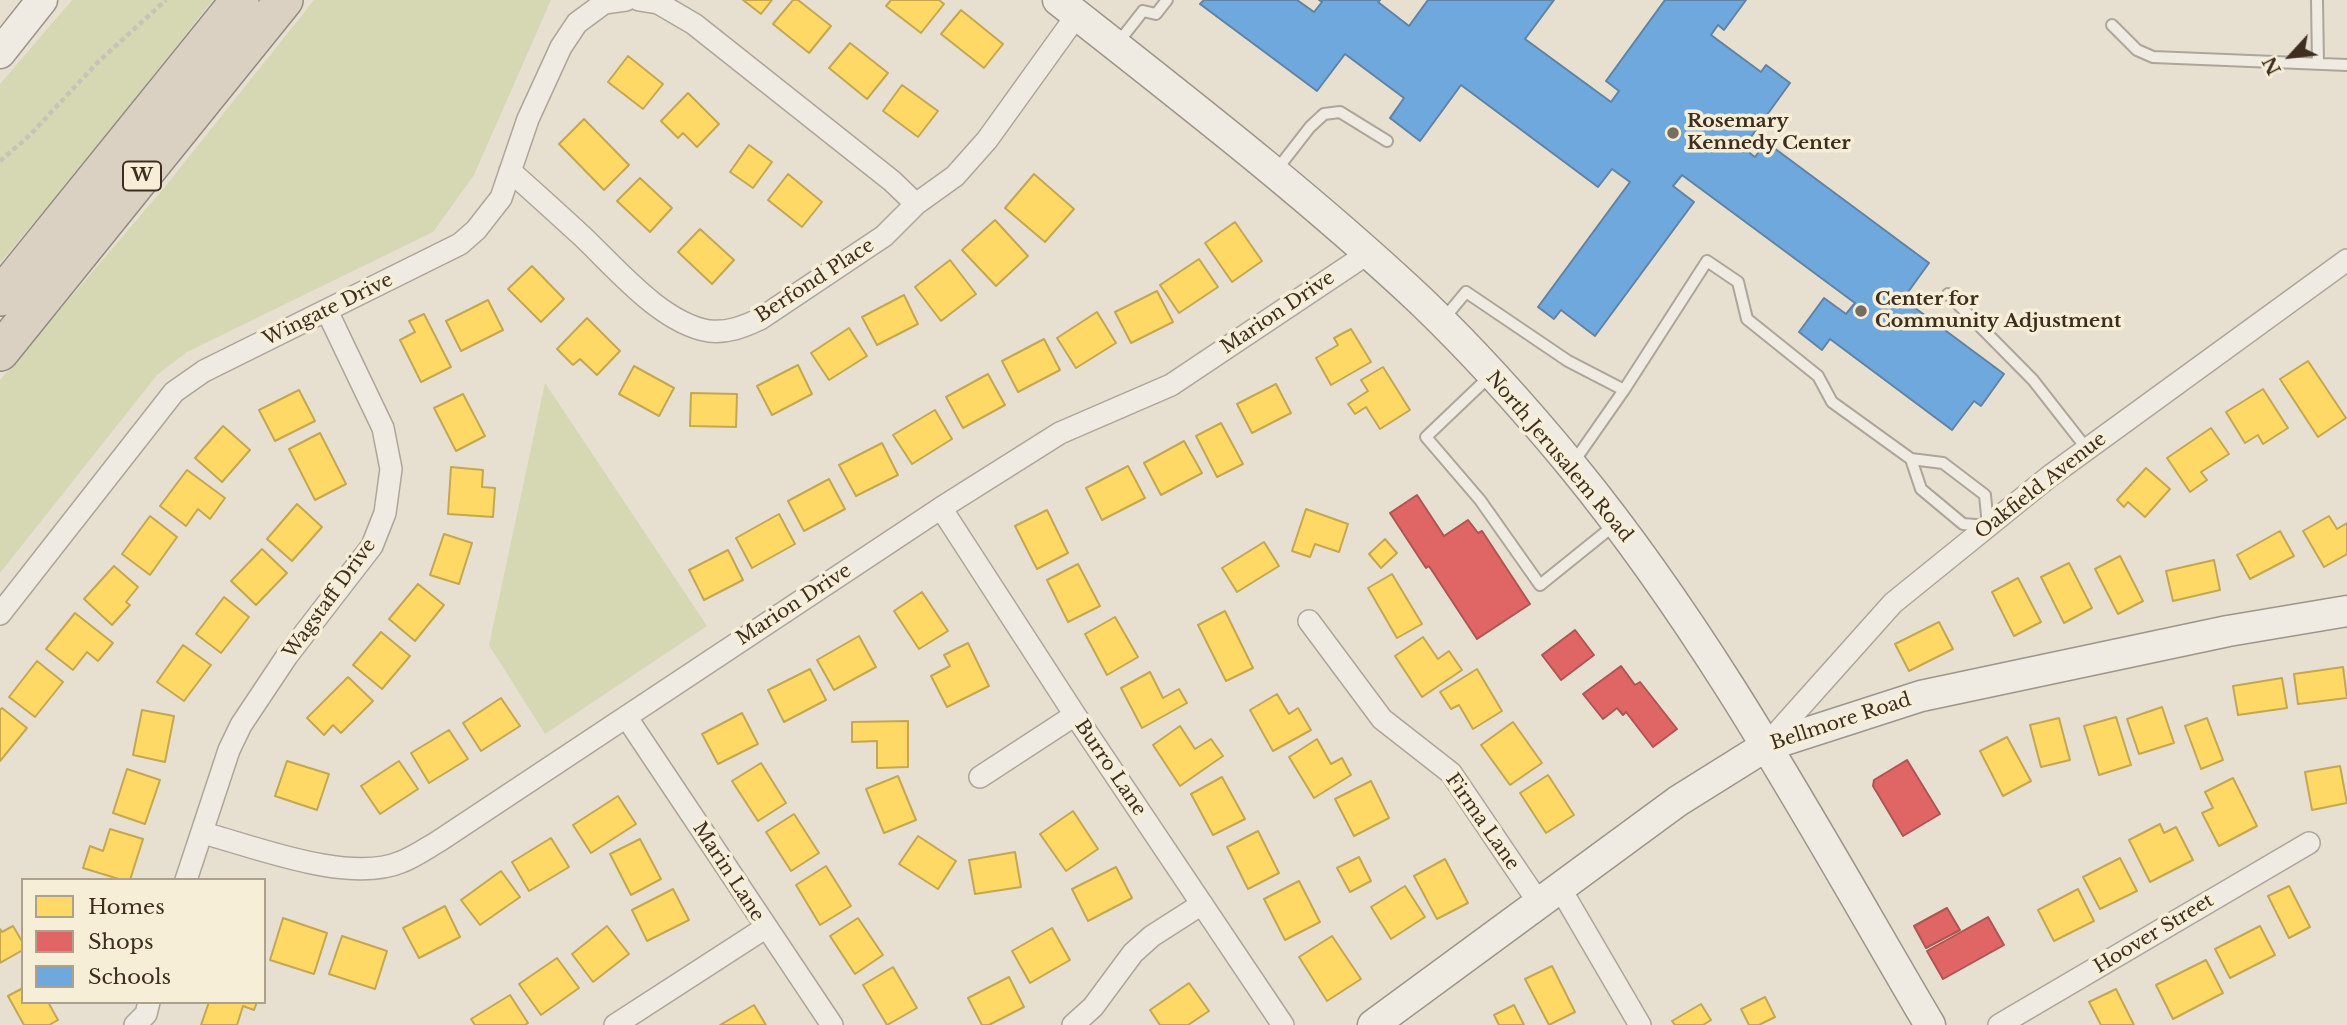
<!DOCTYPE html>
<html>
<head>
<meta charset="utf-8">
<style>
  body { margin:0 }
  #map { position:relative; width:2347px; height:1025px; overflow:hidden; background:#e7e0d1; font-family:"Libre Baskerville",serif }
  canvas { display:block }
  .legend { position:absolute; left:21px; top:878px; width:245px; height:126px; box-sizing:border-box; background:#f7eed8; border:2px solid #ada18e; margin:0; padding:9px 12px; list-style:none; font-size:21px; color:#3d2e20 }
  .legend li { display:flex; align-items:center; gap:14px; height:35px }
  .legend b { width:35px; border:2px solid #ada18e }
  .north { position:absolute; left:2256px; top:21px; width:70px; height:70px; -webkit-text-stroke:5px #f7eed8; paint-order:stroke; rotate:243deg; font-size:19px; font-weight:700; line-height:28px; text-align:center; color:#3d2e20 }
  .north::after { content:''; display:block; margin:auto; width:24px; height:32px; background:#3d2e20; clip-path:polygon(50% 0,100% 100%,50% 72%,0 100%) }
</style>
</head>
<body>
<div id="map">
<canvas width="2347" height="1025"></canvas>
<ul class="legend">
<li><b style="height:19px;background:#ffd966"></b>Homes</li>
<li><b style="height:19px;background:#e06666"></b>Shops</li>
<li><b style="height:19px;background:#6fa8dc"></b>Schools</li>
</ul>
<div class="north">N</div>
</div>
<script>
const ctx = document.querySelector('canvas').getContext('2d');
ctx.lineJoin = 'round';
function fillPath(path, color) {
  ctx.fillStyle = color;
  ctx.fill(path, 'evenodd');
}
function trace(path, color, width, dash) {
  ctx.strokeStyle = color;
  ctx.lineWidth = width;
  ctx.lineCap = dash ? 'butt' : 'round';
  ctx.setLineDash(dash || []);
  ctx.stroke(path);
}
function label(font, color, halo, rows, align = 'center') {
  ctx.font = font + ' "Libre Baskerville",serif';
  ctx.lineWidth = 7;
  ctx.setLineDash([]);
  ctx.textBaseline = 'middle';
  ctx.strokeStyle = halo;
  ctx.fillStyle = color;
  for (const [text, x, y, turn = 0] of rows) {
    ctx.save();
    ctx.translate(x, y);
    ctx.rotate((+turn || 0) * Math.PI / 180);
    ctx.textAlign = isNaN(turn) ? turn : align;
    if (halo) ctx.strokeText(text, 0, 0);
    ctx.fillText(text, 0, 0);
    ctx.restore();
  }
}
fillPath(new Path2D(`
  M72,0h141l-133,168 -80,95v-179z
  M314,0h237l-77,175 -41,57 -246,120 -30,23 -157,198v-193l164,-192z
  M545,383l162,243 -162,108 -56,-89z`), '#d6d7b3');
const homes = new Path2D(`
  M743,0h29l-11,14z
  M793,0h5l33,26 -22,27 -36,-29z
  M891,0h48l5,4 -23,29 -35,-27z
  M961,10l42,34 -19,24 -43,-34z
  M850,43l38,30 -21,26 -38,-31z
  M628,56l35,28 -20,25 -35,-27z
  M902,85l36,26 -20,26 -35,-26z
  M688,93l31,31 -22,23 -14,-14 -5,5 -17,-17z
  M584,119l45,46 -25,25 -45,-46z
  M749,145l23,17 -19,26 -23,-16z
  M788,174l34,28 -20,25 -34,-27z
  M1034,174l40,35 -29,33 -40,-34z
  M640,178l32,30 -22,24 -33,-31z
  M995,220l33,36 -32,30 -34,-36z
  M1235,222l27,39 -30,21 -27,-39z
  M700,229l34,31 -22,24 -34,-32z
  M1199,259l19,28 -39,26 -19,-28z
  M950,260l26,34 -35,27 -26,-34z
  M532,266l32,33 -23,23 -33,-33z
  M1157,291l16,31 -42,21 -16,-31z
  M904,295l14,29 -41,21 -15,-28z
  M488,300l15,30 -42,21 -15,-30z
  M1097,312l19,31 -40,25 -19,-30z
  M424,314l27,53 -30,15 -21,-42 15,-8 -6,-11z
  M587,318l33,33 -23,24 -17,-16 -7,6 -16,-16z
  M849,328l18,28 -38,24 -18,-27z
  M1351,329l20,33 -40,23 -15,-27 22,-13 -4,-7z
  M1044,339l16,31 -42,22 -16,-31z
  M2308,361l38,57 -28,19 -38,-58z
  M798,365l14,29 -40,21 -15,-29z
  M634,366l40,22 -15,28 -40,-22z
  M1383,367l27,43 -30,19 -14,-22 -11,7 -7,-10 20,-13 -7,-11z
  M988,374l17,31 -42,23 -17,-31z
  M1276,384l15,29 -39,20 -15,-29z
  M2263,389l25,39 -25,16 -5,-9 -13,8 -19,-31z
  M299,390l16,31 -40,20 -16,-31z
  M691,393l46,1 -1,33 -46,-1z
  M463,394l22,42 -29,15 -22,-43z
  M935,410l17,29 -40,25 -19,-29z
  M1221,423l22,41 -26,13 -21,-41z
  M223,426l27,24 -28,32 -27,-24z
  M2211,428l18,26 -28,18 6,8 -17,12 -23,-34z
  M320,433l26,51 -31,16 -26,-51z
  M1184,441l18,32 -41,22 -17,-32z
  M882,443l16,32 -42,21 -17,-31z
  M1128,466l17,32 -43,22 -16,-32z
  M451,467l32,3 -1,17 13,1 -2,29 -45,-3z
  M2146,468l24,21 -25,28 -17,-15 -4,5 -7,-7z
  M187,470l38,28 -15,21 -12,-10 -12,17 -26,-20z
  M829,479l16,30 -41,22 -16,-30z
  M297,504l25,23 -30,34 -25,-22z
  M1306,509l42,15 -9,28 -24,-8 -5,13 -18,-6z
  M1047,510l21,43 -31,16 -22,-43z
  M779,514l16,30 -43,24 -16,-30z
  M150,516l27,21 -27,38 -28,-21z
  M2329,516l8,13 10,-6v31l-23,13 -21,-36z
  M2280,531l14,25 -44,23 -13,-24z
  M444,534l28,9 -13,41 -29,-9z
  M1385,539l12,14 -16,15 -12,-14z
  M1264,542l15,24 -42,26 -15,-24z
  M262,549l25,24 -31,32 -25,-24z
  M728,550l15,30 -39,20 -15,-30z
  M2120,556l23,45 -25,13 -23,-45z
  M2214,560l6,30 -47,11 -7,-30z
  M2069,563l23,45 -28,15 -23,-46z
  M1078,564l22,42 -32,16 -21,-42z
  M114,566l24,21 -12,15 4,3 -18,20 -28,-26z
  M1392,574l30,50 -25,14 -29,-50z
  M2018,578l23,44 -27,14 -22,-44z
  M418,584l26,21 -29,36 -26,-22z
  M922,592l26,39 -29,18 -25,-38z
  M224,597l25,20 -28,36 -25,-19z
  M1225,611l28,57 -27,13 -28,-56z
  M75,613l38,30 -15,18 -11,-9 -14,18 -27,-21z
  M1115,617l23,40 -31,18 -22,-41z
  M1939,622l14,27 -44,22 -14,-27z
  M381,632l29,24 -28,33 -29,-24z
  M859,636l17,31 -42,23 -17,-30z
  M1423,637l15,22 11,-8 13,19 -40,27 -27,-41z
  M968,643l21,43 -42,21 -16,-31 19,-10 -6,-11z
  M183,645l28,20 -27,36 -27,-19z
  M37,661l26,21 -28,35 -26,-20z
  M2343,667l4,31 -49,6 -4,-30z
  M810,669l16,31 -42,22 -16,-32z
  M1477,669l25,42 -29,18 -14,-24 -8,4 -11,-17z
  M1150,672l13,26 16,-9 8,14 -45,25 -21,-40z
  M348,677l25,24 -32,32 -8,-8 -9,10 -17,-17z
  M2282,678l5,30 -49,7 -5,-29z
  M1277,694l12,20 9,-6 13,22 -38,21 -23,-41z
  M501,698l19,28 -39,25 -18,-28z
  M2162,707l12,36 -35,11 -12,-35z
  M2,708l25,20 -27,33v-51z
  M142,710l32,6 -9,46 -32,-7z
  M742,713l16,31 -40,20 -16,-30z
  M2116,717l15,48 -32,10 -15,-49z
  M2059,718l11,42 -29,7 -11,-42z
  M2207,718l16,42 -22,9 -16,-43z
  M908,721v46l-31,1v-27l-25,1v-20z
  M1513,722l29,41 -32,22 -29,-40z
  M1180,726l15,23 16,-10 12,17 -43,30 -27,-41z
  M449,730l19,29 -39,24 -18,-30z
  M2007,737l24,44 -28,15 -23,-45z
  M1317,739l14,25 11,-6 9,17 -37,23 -25,-41z
  M287,761l42,13 -12,36 -42,-14z
  M399,761l19,28 -38,25 -19,-28z
  M761,763l25,40 -28,18 -26,-40z
  M2340,766l7,37 -35,7 -7,-38z
  M127,769l33,11 -15,44 -32,-11z
  M1548,775l26,40 -28,18 -26,-40z
  M898,776l18,44 -32,13 -18,-44z
  M1222,777l23,42 -32,16 -22,-41z
  M2233,778l24,48 -38,20 -17,-33 11,-5 -8,-16z
  M1371,781l18,37 -35,18 -19,-37z
  M618,796l18,28 -45,29 -18,-28z
  M1073,811l25,38 -32,22 -26,-37z
  M794,814l25,39 -28,18 -25,-39z
  M2160,824l4,9 12,-6 17,33 -43,22 -21,-42z
  M110,829l33,10 -13,41h-8l-39,-12 7,-22 13,5z
  M1258,831l21,42 -31,16 -21,-42z
  M918,836l38,25 -18,28 -39,-25z
  M551,838l18,29 -40,24 -17,-29z
  M640,839l21,40 -30,16 -21,-41z
  M1015,852l6,35 -46,7 -6,-34z
  M1359,857l12,24 -21,11 -13,-24z
  M2120,858l17,33 -37,18 -17,-32z
  M1445,859l23,44 -31,16 -23,-43z
  M826,866l25,40 -31,19 -24,-40z
  M1116,867l16,31 -44,23 -16,-32z
  M501,871l19,26 -40,28 -19,-25z
  M1299,881l21,41 -35,18 -21,-41z
  M1405,886l20,31 -34,22 -20,-32z
  M2289,886l21,41 -21,11 -21,-42z
  M673,889l16,31 -42,21 -15,-31z
  M2078,889l16,32 -40,20 -16,-31z
  M445,906l15,31 -41,21 -16,-30z
  M283,918l44,15 -13,41 -44,-14z
  M858,918l25,37 -28,19 -25,-38z
  M13,926l10,17v7l-23,13v-34l2,3z
  M607,926l22,28 -36,28 -21,-28z
  M2260,926l15,29 -45,23 -15,-29z
  M1052,928l18,32 -40,23 -18,-32z
  M342,936l45,15 -12,38 -46,-15z
  M1332,936l29,43 -34,22 -28,-44z
  M557,958l22,30 -38,27 -22,-31z
  M2206,960l17,33 -50,26 -17,-34z
  M1552,966l23,46 -26,13 -24,-46z
  M893,967l24,41 -30,17 -24,-40z
  M1009,977l15,30 -35,18h-7l-14,-27z
  M1189,983l20,28 -21,14h-28l-10,-15z
  M23,988v14h25l10,18 -9,5h-25l-16,-29z
  M2116,989l18,36h-33l-12,-23z
  M510,995l18,28 -3,2h-50l-4,-6z
  M1765,997l10,20 -16,8h-10l-8,-16z
  M209,1002h48l-3,8 -11,-4 -6,19h-36z
  M1701,1004l10,16 -8,5h-28l-3,-4z
  M754,1005l12,20h-46z
  M1514,1005l10,20h-25l-5,-10z`);
fillPath(homes, '#ffd966');
trace(homes, '#c5a651', 2);
const shops = new Path2D(`
  M1417,495l27,41 24,-16 10,13 4,-2 48,73 -53,35 -48,-73 -3,2 -36,-55z
  M1575,630l19,25 -33,25 -19,-25z
  M1621,666l14,19 5,-3 37,47 -24,18 -27,-35 -3,3 -6,-7 -14,11 -20,-25z
  M1907,760l33,54 -37,22 -30,-50 1,-6z
  M1947,908l13,22 -34,18 -12,-22z
  M1988,917l16,28 -61,34 -16,-28z`);
fillPath(shops, '#e06666');
trace(shops, '#af5551', 2);
const schools = new Path2D(`
  M1204,0h93l17,12 8,-10 -3,-2h61l-2,2 31,24 19,-26h126l-29,39 86,63 8,-11 -13,-10 59,-81h81l-22,30 -6,-5 -7,10 50,37 5,-7 24,18 -47,65 12,9 11,-15 163,121 -26,36 101,75 -23,32 -7,-5 -22,29 -122,-91 -8,11 -23,-18 25,-34 22,16 9,-11 -173,-128 -9,11 21,16 -99,134 -34,-26 -7,9 -16,-12 92,-125 -18,-13 -14,18 -137,-102 -41,56 -30,-23 14,-20 -59,-44 -28,37 -117,-87z`);
fillPath(schools, '#6fa8dc');
trace(schools, '#6083a4', 2);
const lane = new Path2D(`
  M2317,0l1,64
  M1143,11l13,3 11,-14
  M2112,25l25,25 16,7 194,8
  M1117,44l26,-33
  M1275,172l35,-45 14,-13 16,-2 47,29
  M1948,294l85,86 54,69
  M1442,321l24,-29 102,69 56,29
  M1491,375l-65,62 54,63 60,85 77,-62
  M1911,459l32,4 42,32 3,31 -25,-2 -42,-35z
  M1573,463l51,-73 83,-129 31,21 9,37 71,57 14,26 79,57`);
const street = new Path2D(`
  M639,0l19,3 36,21 198,157 24,23
  M510,171c24,21 48,43 72,65 34,32 79,87 127,95 19,2 34,-4 51,-12l124,-83 32,-32 39,-28 32,-36 90,-125
  M941,508l134,207 208,310
  M0,614l174,-222 30,-21 256,-127 16,-14 25,-32 27,-79 33,-72 16,-24 27,-20 22,-3
  M1309,621l73,98 69,54 88,130
  M627,718l205,307
  M1767,744l126,-141 157,-127 297,-216
  M980,777l95,-62
  M203,833c53,14 146,51 198,29 13,-5 26,-14 38,-21l502,-333 119,-75 111,-48 196,-131
  M186,880l43,-130 12,-25 46,-69 85,-110 13,-33 6,-44 -8,-41 -56,-117
  M1560,888l80,137
  M135,1025l11,-11 3,-12
  M615,1025l150,-97
  M1073,1025l20,-18 40,-54 19,-17 50,-32
  M1999,1025l310,-182`);
const secondary = new Path2D(`
  M1058,0c123,97 249,194 363,301 52,50 106,110 152,166 140,171 245,368 357,558
  M0,53l42,-53
  M1373,1025l305,-224 88,-55 155,-50 307,-65 119,-20`);
const highway = new Path2D(`
  M0,297l240,-297
  M0,352l284,-352`);
trace(lane, '#ada599', 14);
trace(street, '#ada599', 24);
trace(secondary, '#9c958a', 33);
trace(highway, '#928b80', 40);
trace(new Path2D(`
  M0,161l29,-25 69,-74 68,-62`), '#c8c2b9', 4.5, [5, 3.5]);
trace(lane, '#efebe3', 10);
trace(street, '#efebe3', 21);
trace(secondary, '#efebe3', 30);
trace(highway, '#dad1c2', 37);
for (const [x, y, r, color] of [
  [1673,133,7,"#786c5e"],
  [1861,311,7,"#786c5e"]
]) {
  const dot = new Path2D();
  dot.arc(x, y, r, 0, 2 * Math.PI);
  ctx.fillStyle = color;
  ctx.fill(dot);
  trace(dot, '#f7eed8', 2.5);
}
for (const [x, y, w] of [
  [142,176,38]
]) {
  const box = new Path2D();
  box.roundRect(x - w / 2, y - 14.5, w, 29, 5);
  ctx.fillStyle = '#f7eed8';
  ctx.fill(box);
  trace(box, '#3d2e20', 2);
}
label('bold 18px', '#3d2e20', null, [
  ["W",142,176]
]);
label('bold 19px', '#3d2e20', '#f7eed8', [
  ["Rosemary",1687,122],
  ["Kennedy Center",1687,144],
  ["Center for",1875,300],
  ["Community Adjustment",1875,322]
], 'left');
label('19px', '#3d2e20', '#f7eed8', [
  ["Berfond Place",815,281,-33],
  ["Wingate Drive",328,310,-26],
  ["Marion Drive",1278,313,-34],
  ["North Jerusalem Road",1559,457,50],
  ["Oakfield Avenue",2041,486,-38],
  ["Wagstaff Drive",330,599,-54],
  ["Marion Drive",794,605,-33],
  ["Bellmore Road",1841,722,-18],
  ["Burro Lane",1110,768,56],
  ["Firma Lane",1482,822,55],
  ["Marin Lane",728,872,57],
  ["Hoover Street",2154,934,-31]
]);
</script>
</body>
</html>
